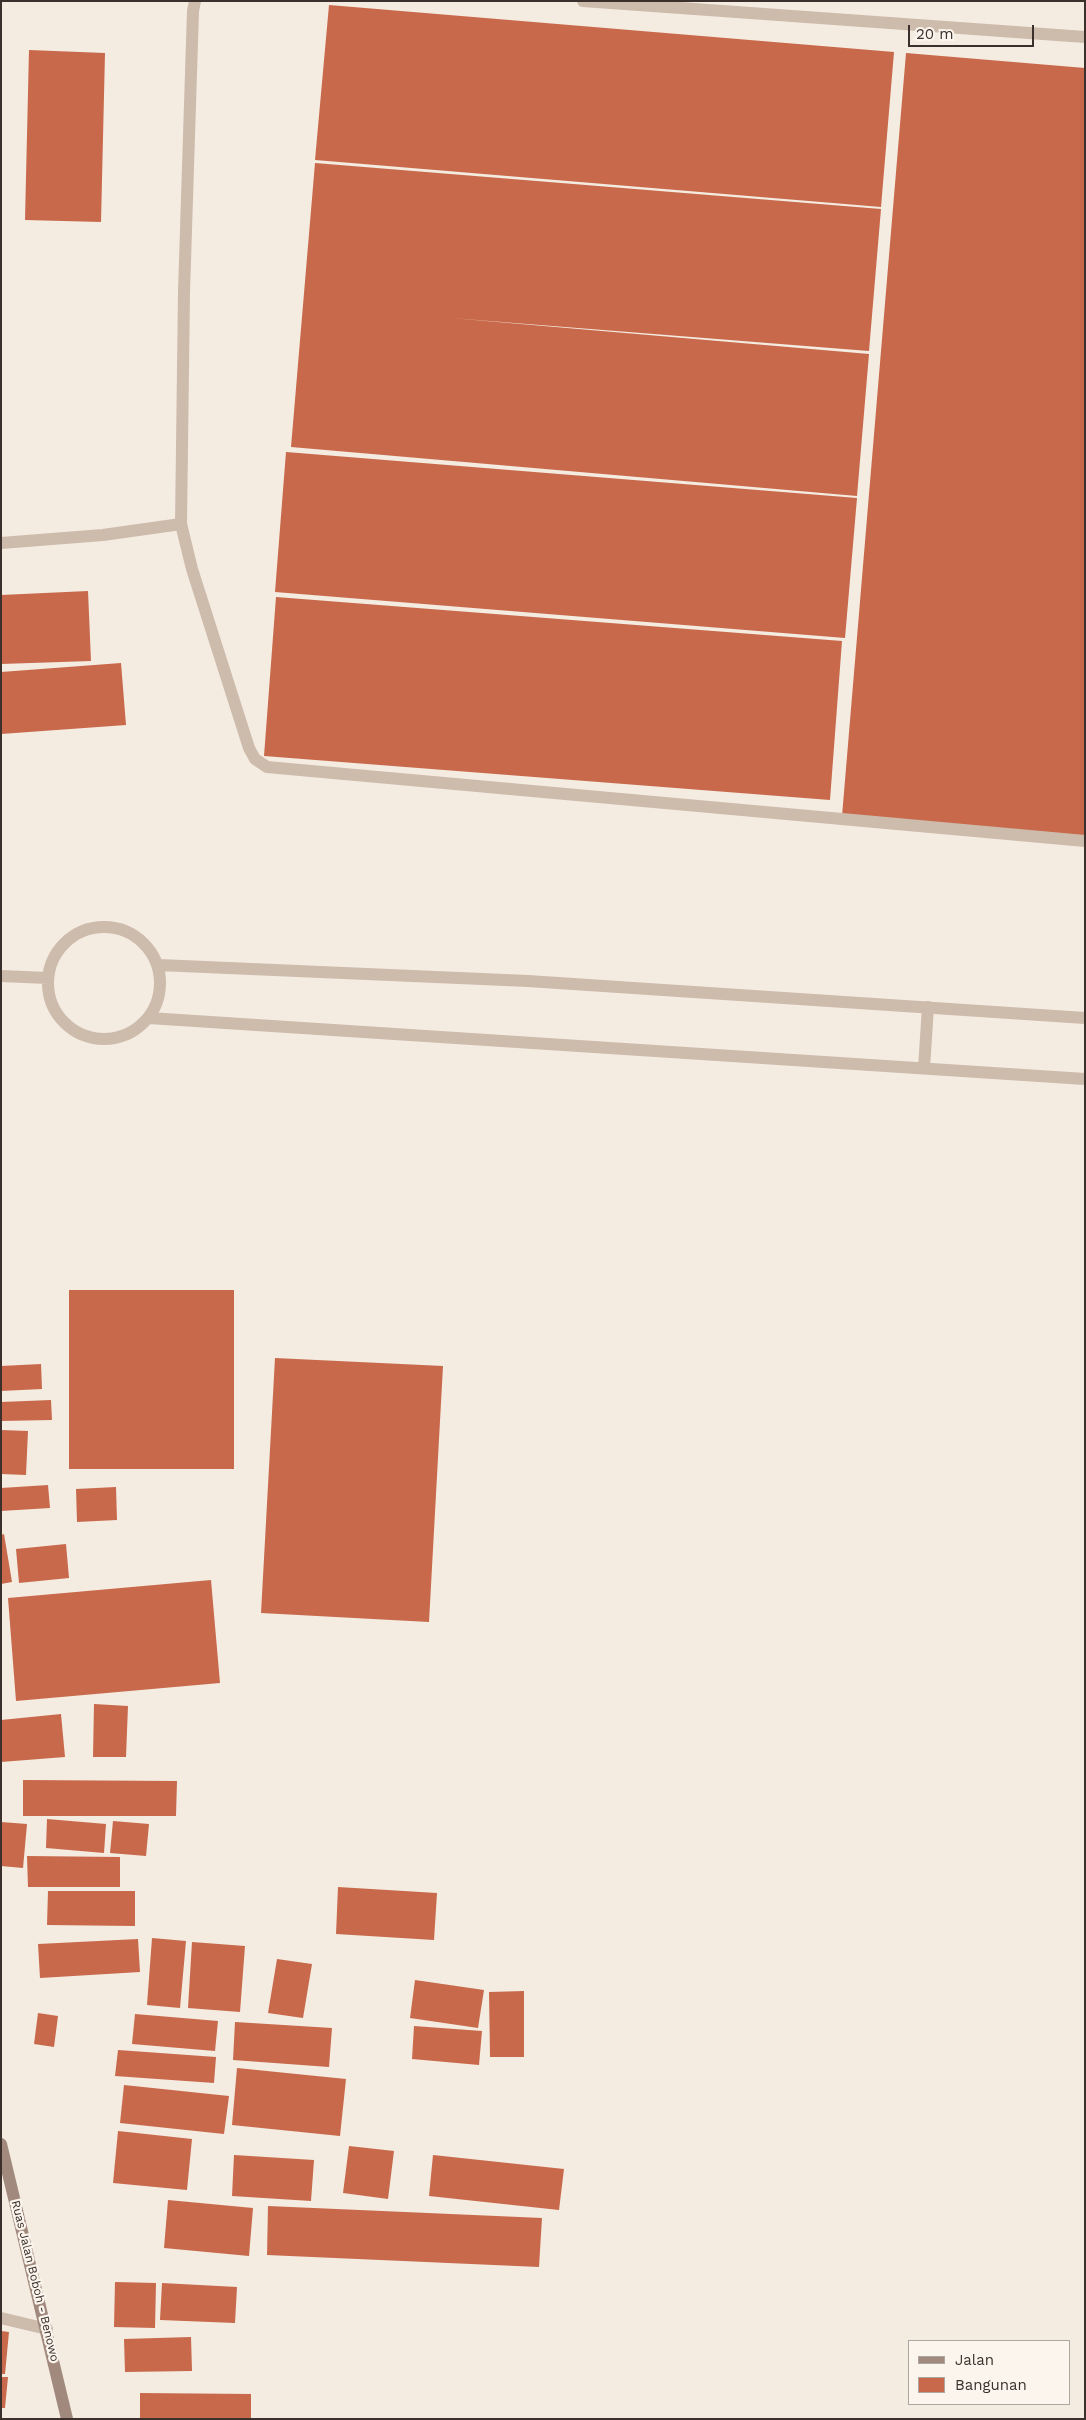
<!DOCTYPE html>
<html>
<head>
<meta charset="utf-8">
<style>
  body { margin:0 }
  #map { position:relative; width:1086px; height:2420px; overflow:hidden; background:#f4ebe1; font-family:"Work Sans",sans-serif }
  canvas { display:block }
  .frame { position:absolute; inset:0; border:2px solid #3b302b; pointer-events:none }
  .legend { position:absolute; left:908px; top:2340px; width:162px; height:65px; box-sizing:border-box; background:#fbf5ee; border:1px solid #aea6a0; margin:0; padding:6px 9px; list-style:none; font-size:15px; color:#3b302b }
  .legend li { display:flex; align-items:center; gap:10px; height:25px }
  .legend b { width:25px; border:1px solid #aea6a0 }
  .scale { position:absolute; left:908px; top:25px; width:126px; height:22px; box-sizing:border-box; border:2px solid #3b302b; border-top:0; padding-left:6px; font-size:15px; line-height:18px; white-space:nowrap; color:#3b302b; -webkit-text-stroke:4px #fbf5ee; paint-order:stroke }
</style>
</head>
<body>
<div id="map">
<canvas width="1086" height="2420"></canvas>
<div class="frame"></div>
<ul class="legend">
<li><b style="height:6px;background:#a18a7d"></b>Jalan</li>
<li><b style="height:14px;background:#c8694b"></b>Bangunan</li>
</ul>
<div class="scale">20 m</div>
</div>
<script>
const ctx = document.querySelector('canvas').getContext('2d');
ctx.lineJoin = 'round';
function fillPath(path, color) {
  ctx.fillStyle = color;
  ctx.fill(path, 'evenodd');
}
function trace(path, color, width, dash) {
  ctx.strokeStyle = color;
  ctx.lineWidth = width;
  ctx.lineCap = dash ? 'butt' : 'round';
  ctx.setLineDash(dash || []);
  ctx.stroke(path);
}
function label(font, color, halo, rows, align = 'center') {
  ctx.font = font + ' "Work Sans",sans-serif';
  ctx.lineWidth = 4.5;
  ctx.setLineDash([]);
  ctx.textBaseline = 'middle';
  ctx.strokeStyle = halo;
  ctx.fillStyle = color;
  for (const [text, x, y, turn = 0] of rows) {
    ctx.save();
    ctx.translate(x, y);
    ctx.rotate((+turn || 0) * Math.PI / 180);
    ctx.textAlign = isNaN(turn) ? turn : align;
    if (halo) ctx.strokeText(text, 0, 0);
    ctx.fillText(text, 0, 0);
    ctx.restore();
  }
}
fillPath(new Path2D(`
  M329,5l565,47 -13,155 -566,-47z
  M29,50l76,3 -4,169 -76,-2z
  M906,53l179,15v768l-243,-20z
  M315,163l566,46 -12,142 -418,-33 418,36 -12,142 -566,-49z
  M286,452l571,46 -12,140 -570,-46z
  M88,591l3,70 -90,3v-69z
  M276,597l566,44 -12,159 -566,-44z
  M121,663l5,62 -125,9v-62z
  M69,1290h165v179h-165z
  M275,1358l168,8 -14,256 -168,-9z
  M41,1364l1,25 -41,2v-25z
  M51,1400l1,20 -51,1v-19z
  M1,1430l27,1 -2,44 -25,-1z
  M48,1485l2,23 -49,3v-23z
  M116,1487l1,33 -40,2 -1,-33z
  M4,1534l8,48 -11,2v-49z
  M66,1544l3,34 -50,5 -3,-34z
  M211,1580l9,103 -204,18 -8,-103z
  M94,1704l34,2 -2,51h-33z
  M61,1714l4,43 -64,5v-42z
  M23,1780l154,1 -1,35h-153z
  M47,1819l59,5 -2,29 -58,-5z
  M113,1821l36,3 -3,32 -36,-3z
  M1,1822l26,2 -4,44 -22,-2z
  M27,1856l93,1v30h-92z
  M338,1887l99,6 -3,47 -98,-6z
  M48,1891h87v35l-88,-1z
  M152,1938l34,3 -6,67 -33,-3z
  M138,1939l2,33 -100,6 -2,-34z
  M192,1942l53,4 -5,66 -52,-4z
  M277,1959l35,5 -9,54 -35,-5z
  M415,1980l69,10 -6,38 -68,-10z
  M524,1991v66h-34l-1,-65z
  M38,2013l20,3 -4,31 -20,-3z
  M135,2014l83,7 -3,30 -83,-7z
  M235,2022l97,6 -3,39 -96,-7z
  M414,2026l68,5 -3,34 -67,-6z
  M118,2050l98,7 -2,26 -99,-7z
  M237,2068l109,11 -6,57 -108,-11z
  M124,2085l105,11 -5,38 -104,-11z
  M118,2131l74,8 -5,51 -74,-7z
  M349,2146l45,5 -6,48 -45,-6z
  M234,2155l80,5 -3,41 -79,-5z
  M433,2155l131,14 -5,41 -130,-14z
  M168,2200l85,8 -4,48 -85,-8z
  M268,2206l274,12 -3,49 -272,-12z
  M115,2282l41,1 -1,45 -41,-1z
  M162,2283l75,4 -2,36 -75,-3z
  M1,2331l8,1 -4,42h-4z
  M191,2337l1,34 -67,1 -1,-33z
  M1,2377h7l-3,31h-4z
  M140,2393l111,1v25h-111z`), '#c8694b');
trace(new Path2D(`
  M195,1l-2,10 -9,281 -3,232 11,45 57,179 6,11 12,8 818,74
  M583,1l502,36
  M1,543l102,-8 78,-11`), '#cdbbac', 12);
trace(new Path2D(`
  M48 983a56 56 0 1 1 112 0a56 56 0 1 1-112 0Z
  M159,965l369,16 557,37
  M1,976l47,2
  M149,1018l936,61
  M924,1068l4,-61
  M1,2318l46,11`), '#cdbbac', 12);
trace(new Path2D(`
  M1,2144l66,275`), '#a18a7d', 12);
label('12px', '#3b302b', '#fbf5ee', [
  ["Ruas Jalan Boboh - Benowo",35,2281,76]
]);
</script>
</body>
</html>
